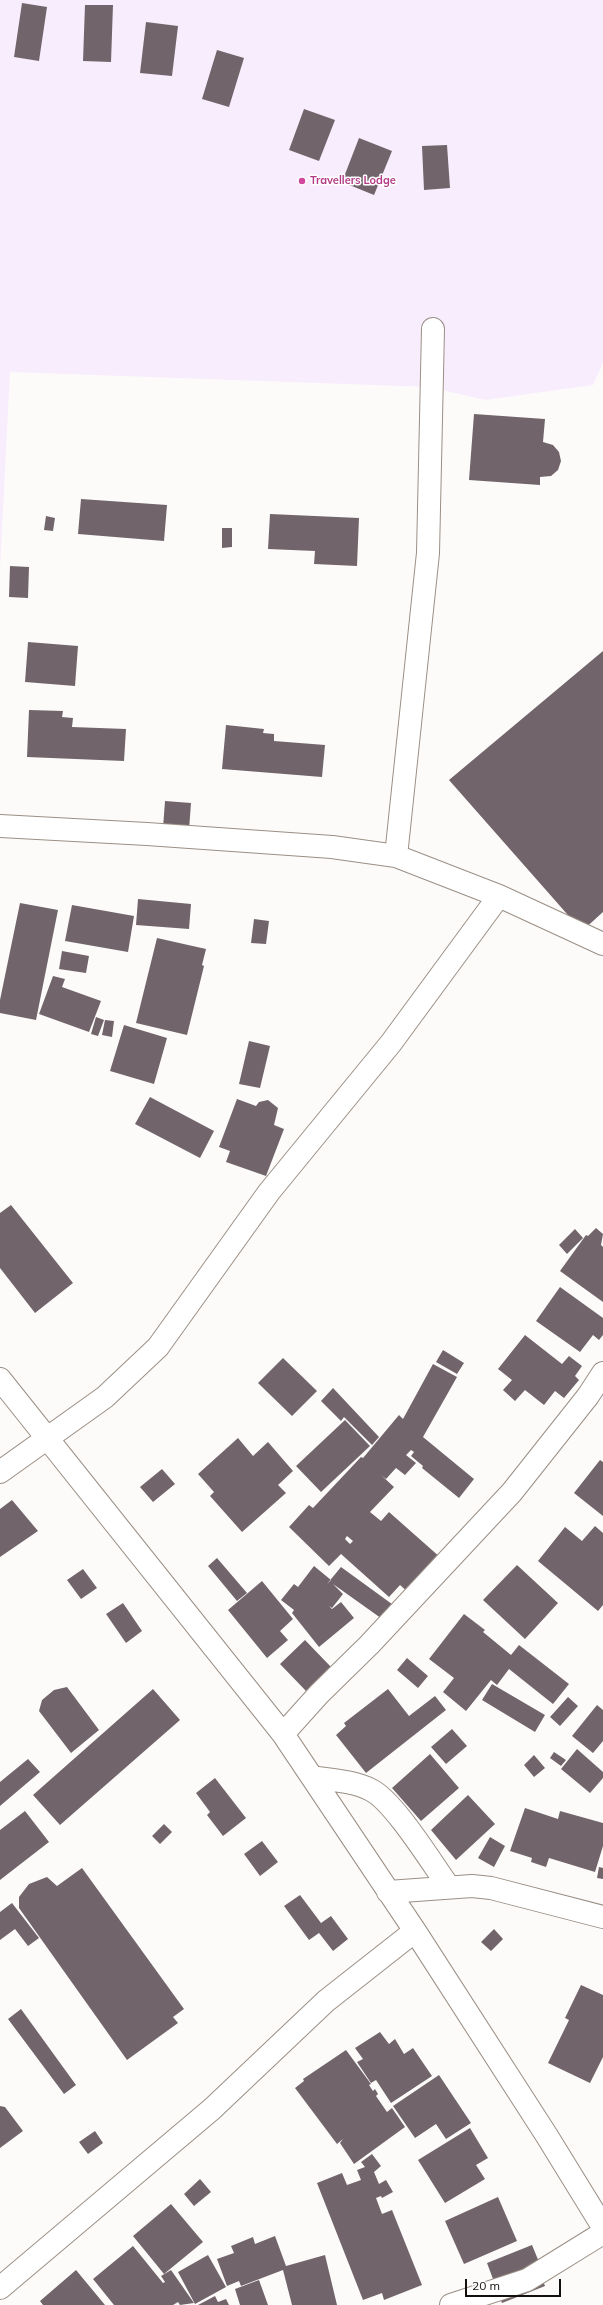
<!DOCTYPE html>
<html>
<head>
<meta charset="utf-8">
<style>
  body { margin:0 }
  #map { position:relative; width:603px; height:2305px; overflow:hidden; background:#fdfbf9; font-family:Mulish,sans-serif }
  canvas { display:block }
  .scale { position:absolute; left:465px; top:2279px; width:96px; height:18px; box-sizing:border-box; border:2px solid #130f0c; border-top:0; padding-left:5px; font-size:12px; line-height:14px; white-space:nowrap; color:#130f0c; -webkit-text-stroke:3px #fff; paint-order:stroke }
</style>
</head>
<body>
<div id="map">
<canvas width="603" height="2305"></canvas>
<div class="scale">20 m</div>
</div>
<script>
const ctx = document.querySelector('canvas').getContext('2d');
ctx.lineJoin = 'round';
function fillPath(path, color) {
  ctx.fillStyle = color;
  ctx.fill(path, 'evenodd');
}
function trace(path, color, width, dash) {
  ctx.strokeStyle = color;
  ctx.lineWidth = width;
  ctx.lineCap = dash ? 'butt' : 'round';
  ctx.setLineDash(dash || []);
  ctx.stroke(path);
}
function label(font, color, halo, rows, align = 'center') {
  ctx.font = font + ' Mulish,sans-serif';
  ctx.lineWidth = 3;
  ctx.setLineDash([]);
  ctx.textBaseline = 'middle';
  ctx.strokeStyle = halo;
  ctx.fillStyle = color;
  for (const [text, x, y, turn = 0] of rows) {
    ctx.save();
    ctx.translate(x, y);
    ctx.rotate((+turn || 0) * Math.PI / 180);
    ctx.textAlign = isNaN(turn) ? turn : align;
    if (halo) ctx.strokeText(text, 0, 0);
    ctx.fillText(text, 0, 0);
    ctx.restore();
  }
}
fillPath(new Path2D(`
  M0,0h603v363l-10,22 -108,15 -56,-13 -419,-15 -10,197z`), '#f8edfd');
fillPath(new Path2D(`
  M22,3l25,4 -8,54 -25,-4z
  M85,5h28l-2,57 -28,-1z
  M146,22l32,4 -6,50 -32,-3z
  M217,50l27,8 -15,49 -27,-8z
  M304,109l31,11 -16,41 -30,-11z
  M359,138l33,13 -18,44 -32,-13z
  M447,145l3,43 -26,2 -2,-44z
  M474,414l71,5 -2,23 10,3 6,7 2,9 -3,9 -7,6 -11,1v8l-71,-5z
  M81,499l86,6 -3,36 -86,-7z
  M270,514l89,4 -2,48 -43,-2 1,-13 -47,-2z
  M46,516l9,2 -2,13 -9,-1z
  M222,528h10v19l-10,1z
  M10,566l19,1 -1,31 -19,-1z
  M28,642l50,4 -3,40 -50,-4z
  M603,651v261l-21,19 -133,-151z
  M29,710l34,1 -1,6 11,1 -1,9 54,2 -2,32 -97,-4z
  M226,725l38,4 -1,4 11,1v7l51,4 -3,32 -100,-8z
  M165,801l26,2 -2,27 -26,-2z
  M138,899l53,5 -2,25 -53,-4z
  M20,903l38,7 -22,110 -36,-7v-13z
  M72,905l62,11 -6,36 -63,-11z
  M254,919l15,2 -3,23 -15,-1z
  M157,938l49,11 -4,16 2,1 -17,69 -51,-12z
  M62,951l27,5 -3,17 -27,-4z
  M53,976l12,3 -3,8 39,14 -12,31 -50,-18z
  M96,1017l8,3 -6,16 -7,-2z
  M105,1020l9,1 -2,16 -10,-2z
  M124,1025l43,13 -13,46 -44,-13z
  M249,1041l21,5 -10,42 -21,-4z
  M150,1097l64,34 -14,27 -65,-34z
  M237,1099l19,7 3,-4 9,-2 10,8 -4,17 10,4 -18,47 -40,-14 4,-11 -11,-4z
  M11,1205l62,78 -38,30 -35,-45v-55z
  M596,1228l7,6 -2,11 2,2v55l-43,-31 26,-36 2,1z
  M575,1229l8,9 -16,16 -8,-9z
  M560,1287l43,31v17l-4,5 -6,-5 -13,17 -44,-31z
  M525,1335l37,29 7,-8 13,10 -7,10 4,4 -15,18 -9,-7 -11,14 -19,-15 -10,11 -12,-11 9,-10 -14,-11z
  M443,1350l21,13 -7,11 -21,-12z
  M283,1358l34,33 -25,25 -34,-33z
  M433,1364l24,13 -34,60 51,42 -15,19 -37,-30 1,-2 -12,-10 3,-4 -3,-2 -5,5 10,8 -11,12 -9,-7 -10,11 -5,-4 13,12 -24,25 11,9 8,-9 61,54 -32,35 -18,-16 -11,12 -48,-43 -12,12 -40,-39 20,-22 4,3 48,-51 2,1 36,-43 4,4zM347,1536l6,5 -3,3 -5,-5z
  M333,1388l46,49 -7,8 -28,-28 -3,4 -20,-20z
  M345,1420l25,26 -49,46 -25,-26z
  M238,1438l15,18 15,-14 25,29 -15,14 8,8 -44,39 -32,-36 4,-4 -16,-18z
  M600,1460l3,2v54l-29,-23z
  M162,1469l13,15 -22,18 -13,-15z
  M12,1500l26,31 -38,26v-48z
  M595,1526l8,7v72l-5,6 -60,-50 27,-34 17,14z
  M217,1558l30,35 -10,8 -29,-35z
  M517,1565l41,38 -33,36 -42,-39z
  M314,1566l17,14 -4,4 14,-17 55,40 -11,14 -52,-37 10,10 -11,14 -3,-2 3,3 9,-7 13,16 -35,29 -27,-34 2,-3 -13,-10 13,-16 4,3z
  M83,1569l14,19 -16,11 -14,-19z
  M262,1581l31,38 -13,12 8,9 -21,18 -39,-48z
  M123,1603l19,28 -16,12 -20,-29z
  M464,1614l21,16 -2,2 28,23 8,-10 50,39 -16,20 -44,-35 -12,16 -6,-5 -25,31 -23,-19 11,-14 -25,-19z
  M305,1640l26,27 -25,24 -26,-27z
  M407,1658l21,18 -10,12 -21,-18z
  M492,1684l53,31 -10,17 -53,-32z
  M67,1687l32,43 -28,23 -32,-42 3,-11 12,-10z
  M153,1689l27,31 -120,105 -27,-30z
  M388,1689l21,27 26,-20 11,14 -80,63 -30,-38 10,-9 -2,-3z
  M568,1697l10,9 -18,20 -10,-9z
  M597,1705l6,5v31l-10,12 -21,-17z
  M452,1729l15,17 -21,18 -15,-17z
  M577,1749l26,23v6l-13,15 -29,-24z
  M554,1752l12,8 -5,6 -11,-8z
  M430,1754l29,34 -38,33 -29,-33z
  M534,1755l11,13 -11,9 -10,-12z
  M28,1759l12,13 -40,34v-24z
  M215,1778l31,40 -23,18 -16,-21 3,-3 -14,-19z
  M468,1795l27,29 -39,36 -25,-30z
  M525,1808l33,11 2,-8 43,12v23l-8,26 -46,-14 -3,9 -15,-5 1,-4 -22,-7z
  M25,1811l24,31 -49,38v-50z
  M164,1824l8,8 -12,12 -8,-8z
  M490,1837l15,9 -11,21 -16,-9z
  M262,1841l16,21 -18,14 -16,-22z
  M599,1867l4,1v11l-6,-1z
  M82,1868l102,141 -11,8 5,6 -51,37 -108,-152v-11l10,-13 18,-7 10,9z
  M300,1895l21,28 10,-7 17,23 -15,12 -14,-18 -10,7 -25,-34z
  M12,1903l27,35 -11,8 -13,-17 -15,11v-28z
  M494,1929l9,10 -12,12 -10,-9z
  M581,1985l22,10v62l-13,26 -42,-20 21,-43 -4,-2z
  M21,2009l55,76 -12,9 -56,-75z
  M380,2032l9,12 6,-5 9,15 9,-6 19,28 -41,27 -15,-23 -5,3 -14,-21 6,-3 -8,-11z
  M346,2050l25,34 -2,1 4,6 2,-2 3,5 -2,2 11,16 5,-4 13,19 -51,37 -14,-21 3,-4 -6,5 -42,-56 9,-7 -1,-2z
  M439,2075l32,48 -25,16 -10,-15 -21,14 -22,-32z
  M0,2106l5,1 18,24 -23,17z
  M470,2128l18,30 -12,7 9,14 -40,24 -27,-43z
  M95,2131l8,12 -15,11 -9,-12z
  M372,2154l9,12 -7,6 5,12 7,-4 7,12 -11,6 -1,-2 -5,2 6,16 10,-4 30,75 -38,15 -2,-7 -19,7 -46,-117 25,-10 5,12 14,-5 -4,-10 8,-3 -4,-5z
  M200,2179l11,13 -17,14 -10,-12z
  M498,2197l19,44 -53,23 -19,-43z
  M171,2204l32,38 -39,32 -31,-38z
  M275,2236l11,30 39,-11 12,50h-45l-9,-35 -42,16 -2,-5 -12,5 -10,-27 17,-6 -3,-7 22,-9 2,7z
  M532,2245l7,17 -3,1 9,23 -43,17 -15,-40z
  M133,2246l30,37 2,-1 -4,-6 10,-6 23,33 -14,2 -2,-3 -5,3h-59l-21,-26z
  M208,2255l18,32 -31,17 -17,-32z
  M76,2270l29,35h-62l-3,-4z
  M259,2280l9,25h-28l-5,-16z
  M215,2296l3,6 8,-3 3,6h-31z`), '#71656b');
const street = new Path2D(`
  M0,826l147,8 185,13 64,9 103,40 104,48
  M396,856l32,-303 5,-224
  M0,1379l283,355 132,197 132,205 56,91
  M0,1472l105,-75 53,-50 111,-155 122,-149 108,-147
  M283,1734l36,-40 50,-49 143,-153 76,-96 15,-23
  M312,1777c19,3 42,4 59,13 23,11 62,75 78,97
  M388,1892l84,-6 19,2 112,29
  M0,2288l212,-179 114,-108 89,-70
  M451,2305l76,-25 76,-47`);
trace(street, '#9a8f86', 24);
trace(street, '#fff', 22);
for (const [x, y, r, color] of [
  [302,181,4,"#d1479c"]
]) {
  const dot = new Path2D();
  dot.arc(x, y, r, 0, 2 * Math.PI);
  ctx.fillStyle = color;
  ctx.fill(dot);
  trace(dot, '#fff', 1.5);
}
label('bold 11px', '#b23c85', '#fff', [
  ["Travellers Lodge",310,181]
], 'left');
</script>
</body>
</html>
